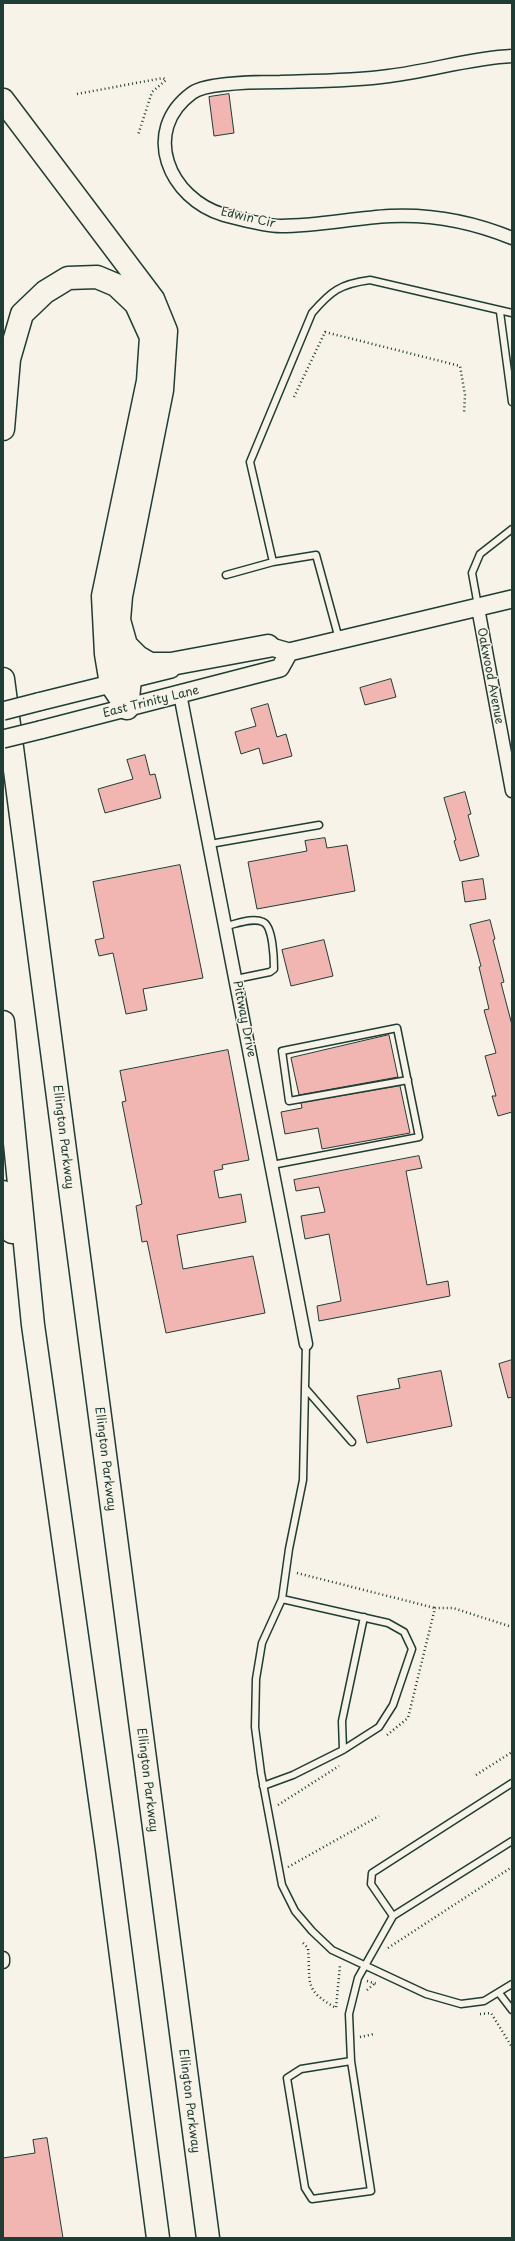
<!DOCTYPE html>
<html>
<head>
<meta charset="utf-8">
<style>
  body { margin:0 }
  #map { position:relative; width:515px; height:2241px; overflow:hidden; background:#f7f3e8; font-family:"Playpen Sans",sans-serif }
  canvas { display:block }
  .frame { position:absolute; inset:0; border:4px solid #1f3d34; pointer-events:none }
</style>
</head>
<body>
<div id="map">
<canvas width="515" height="2241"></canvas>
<div class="frame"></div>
</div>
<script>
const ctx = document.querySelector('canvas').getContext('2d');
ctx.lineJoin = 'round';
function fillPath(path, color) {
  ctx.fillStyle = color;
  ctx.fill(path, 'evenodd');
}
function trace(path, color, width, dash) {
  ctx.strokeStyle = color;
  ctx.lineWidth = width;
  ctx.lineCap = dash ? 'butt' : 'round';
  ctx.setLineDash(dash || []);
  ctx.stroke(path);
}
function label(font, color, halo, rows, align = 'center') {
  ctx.font = font + ' "Playpen Sans",sans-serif';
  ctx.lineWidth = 3;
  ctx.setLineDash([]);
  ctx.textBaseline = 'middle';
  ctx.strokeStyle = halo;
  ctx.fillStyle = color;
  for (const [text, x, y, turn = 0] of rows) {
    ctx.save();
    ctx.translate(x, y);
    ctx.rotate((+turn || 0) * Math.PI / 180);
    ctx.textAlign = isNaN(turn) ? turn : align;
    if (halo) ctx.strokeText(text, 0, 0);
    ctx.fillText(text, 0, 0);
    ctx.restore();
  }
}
const building = new Path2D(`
  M229,94l5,39 -20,3 -5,-39z
  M391,679l5,18 -31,8 -5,-17z
  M268,704l9,33 9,-3 6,22 -29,8 -4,-16 -18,6 -6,-22 21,-6 -5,-17z
  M145,755l5,20 5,-1 6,24 -56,15 -7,-24 35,-10 -6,-19z
  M465,792l6,22 -3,1 11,41 -19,5 -6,-20 2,-1 -12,-42z
  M325,838l2,10 20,-3 8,46 -98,18 -9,-47 59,-11 -2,-10z
  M180,865l23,113 -60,11 4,21 -21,4 -13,-61 -14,3 -4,-16 9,-2 -11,-56z
  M483,879l3,20 -21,3 -3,-20z
  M490,920l5,19 -2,1 11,42 -3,1 11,42v87l-14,4 -6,-20h4l-11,-40 11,-3 -12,-43 5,-1 -10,-42 2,-1 -11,-41z
  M324,940l9,36 -42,10 -9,-36z
  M389,1035l9,42 -99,18 -8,-37z
  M228,1050l21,110 -27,5 1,4 -9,2 5,27 22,-4 5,28 -69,13 6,34 70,-13 12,57 -99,20 -19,-92 -5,1 -6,-36 6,-2 -20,-102 4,-1 -6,-30z
  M400,1086l10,47 -88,16 -4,-21 -33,6 -4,-22 21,-4 -1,-5z
  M419,1156l3,12 -16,3 21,114 21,-4 2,15 -131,25 -2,-15 24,-5 -12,-67 -24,5 -4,-23 24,-4 -6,-25 -23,4 -2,-11z
  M512,1360v37l-4,1 -9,-34z
  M441,1371l11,55 -85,17 -10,-47 43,-8 -2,-9z
  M47,2138l16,100h-60v-80l32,-5 -2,-13z`);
fillPath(building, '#f2b6b2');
trace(building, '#1f3d34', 1);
const service = new Path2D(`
  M500,312l12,90
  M226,575l47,-13
  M478,606l-6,-33 8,-19 32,-25
  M339,639l-23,-84 -43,7 -23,-100 62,-149c19,-22 28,-29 58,-33l142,33
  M210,844l109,-19
  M226,926c10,-2 27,-9 37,-4 10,4 11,37 11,47l-4,3 -34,7
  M272,1165l147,-28 -22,-109 -115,23 7,50 119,-21
  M306,1344l-1,44 47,54
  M305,1388l-2,92 -14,69 -7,50 -20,44 -6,36 -1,48 6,46 21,112 13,26 17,20 20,19 94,44 35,10 23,-3 28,-17
  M343,1750l-1,-29 22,-104
  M263,1786l30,-11 50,-25 36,-23 14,-22 19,-56 -8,-17 -16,-9 -106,-24
  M393,1916l-22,-32 1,-11 140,-90
  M499,1993l13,17
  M351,2061l-50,8 -14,9 18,110 7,11 59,-8 -20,-130 -2,-47 9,-36 35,-62 119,-75`);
const minor = new Path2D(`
  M512,56c-42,2 -81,15 -123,20 -36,5 -73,5 -109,6 -20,0 -73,0 -88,11 -52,38 -23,106 32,122 16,4 41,11 57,11 36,0 73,-8 109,-10 42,-2 83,6 122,22
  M478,608l34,183
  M180,694l126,650
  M3,1958v4`);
const secondary = new Path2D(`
  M257,648l11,-2 21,6 223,-53
  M38,702l133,-33
  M40,730l240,-62 9,-16`);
const motorway = new Path2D(`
  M3,100l150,199 13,32 -4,59 -41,206 -2,24 7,25 12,12 12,7h21l97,-18
  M3,429l6,-70 13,-45 23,-22 23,-14 29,-1 19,8 20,19 15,33 -3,44 -45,215 3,58 5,30 16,24
  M126,645l4,34 -3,29
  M3,679l205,1559
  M3,1022l30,303 74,524 51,389
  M3,1192l9,40`);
trace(service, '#1f3d34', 9);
trace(minor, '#1f3d34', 15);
trace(secondary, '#1f3d34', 20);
trace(motorway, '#1f3d34', 25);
trace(new Path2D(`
  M77,94l86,-16 3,2 -14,12 -14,43
  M294,397l31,-65 135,34 5,29 -1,19
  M297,1573l138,35
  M387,1735l21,-17 27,-110h18l59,19
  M476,1775l36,-23
  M278,1805l61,-39
  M288,1867l91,-51
  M303,1943l5,5c3,34 -6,41 28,60l4,-43
  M388,1948l124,-81
  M367,1981l10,3
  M367,1990l8,-7
  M480,2014l11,-1 21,34
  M360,2037l14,-3`), '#1f3d34', 2.5, [1, 3]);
trace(service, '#f7f3e8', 6);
trace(minor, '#f7f3e8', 12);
trace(secondary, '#f7f3e8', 17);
trace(motorway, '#f7f3e8', 22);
const secondaryBridge = new Path2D(`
  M3,711l35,-9
  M3,739l37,-9`);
trace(secondaryBridge, '#1f3d34', 20, []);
trace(secondaryBridge, '#f7f3e8', 17);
label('12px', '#1f3d34', '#f7f3e8', [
  ["Edwin Cir",248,218,13],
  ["Oakwood Avenue",490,676,79],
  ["East Trinity Lane",151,702,-14],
  ["Pittway Drive",244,1019,79],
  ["Ellington Parkway",63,1137,83],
  ["Ellington Parkway",105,1459,83],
  ["Ellington Parkway",147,1780,83],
  ["Ellington Parkway",189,2101,83]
]);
</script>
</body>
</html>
